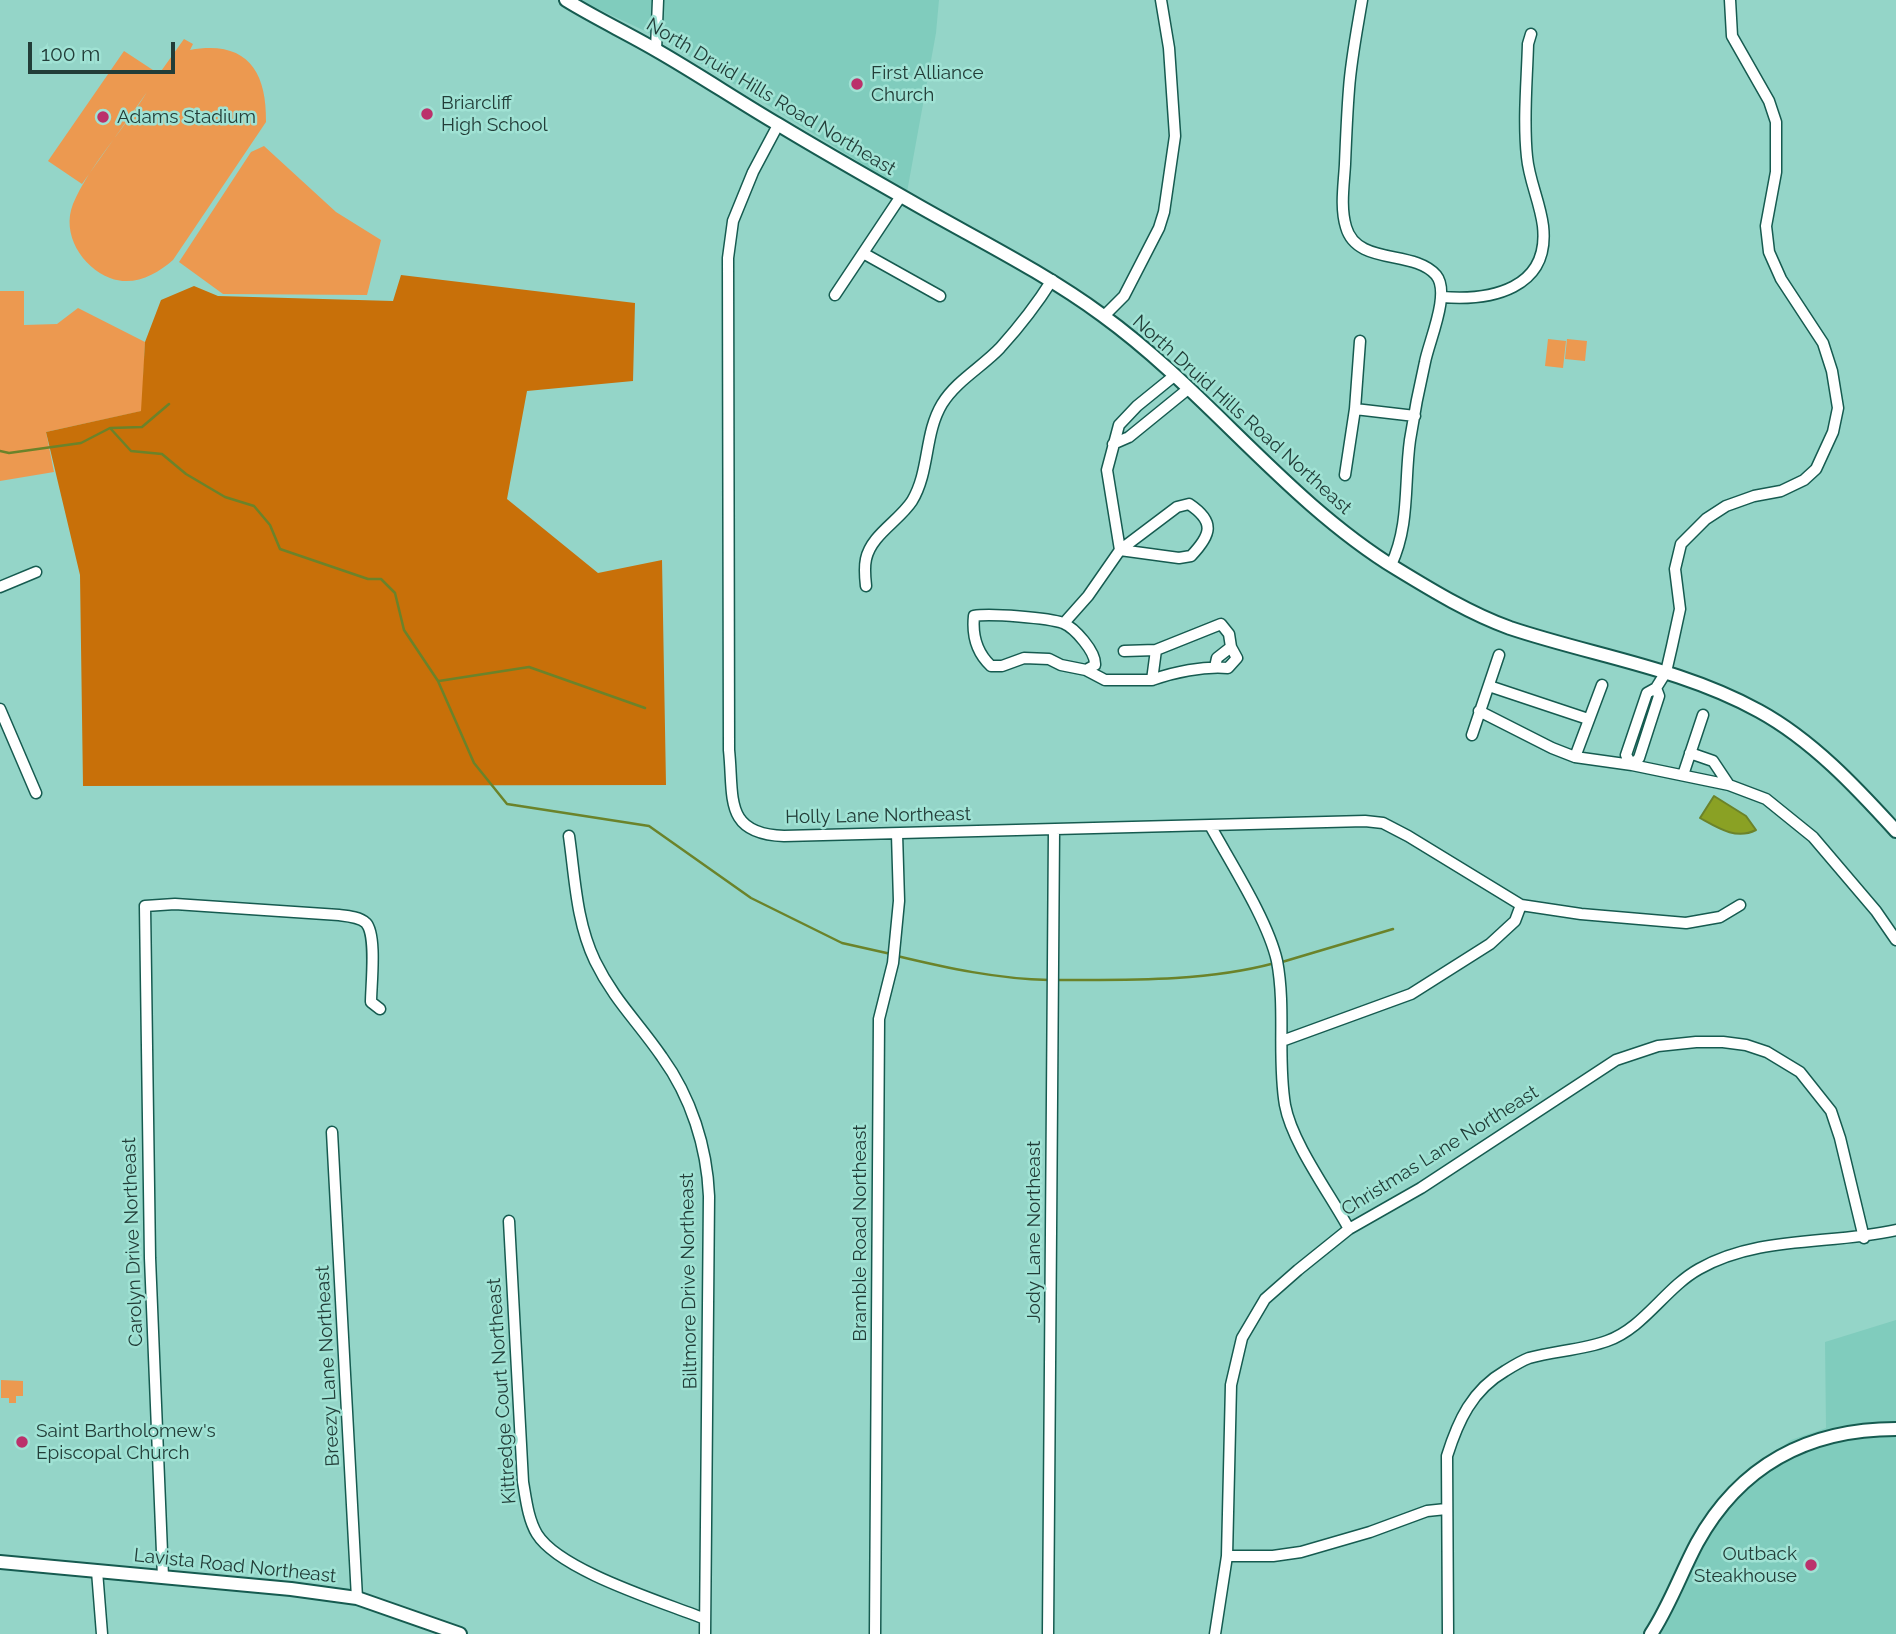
<!DOCTYPE html>
<html>
<head>
<meta charset="utf-8">
<style>
  body { margin:0 }
  #map { position:relative; width:1896px; height:1634px; overflow:hidden; background:#94d5c8; font-family:Raleway,sans-serif }
  canvas { display:block }
  .scale { position:absolute; left:28px; top:42px; width:147px; height:32px; box-sizing:border-box; border:4px solid #223d38; border-top:0; padding-left:9px; font-size:21px; line-height:24px; white-space:nowrap; color:#223d38; -webkit-text-stroke:5px #a0e2d4; paint-order:stroke }
</style>
</head>
<body>
<div id="map">
<canvas width="1896" height="1634"></canvas>
<div class="scale">100 m</div>
</div>
<script>
const ctx = document.querySelector('canvas').getContext('2d');
ctx.lineJoin = 'round';
function fillPath(path, color) {
  ctx.fillStyle = color;
  ctx.fill(path, 'evenodd');
}
function trace(path, color, width, dash) {
  ctx.strokeStyle = color;
  ctx.lineWidth = width;
  ctx.lineCap = dash ? 'butt' : 'round';
  ctx.setLineDash(dash || []);
  ctx.stroke(path);
}
function label(font, color, halo, rows, align = 'center') {
  ctx.font = font + ' Raleway,sans-serif';
  ctx.lineWidth = 5;
  ctx.setLineDash([]);
  ctx.textBaseline = 'middle';
  ctx.strokeStyle = halo;
  ctx.fillStyle = color;
  for (const [text, x, y, turn = 0] of rows) {
    ctx.save();
    ctx.translate(x, y);
    ctx.rotate((+turn || 0) * Math.PI / 180);
    ctx.textAlign = isNaN(turn) ? turn : align;
    if (halo) ctx.strokeText(text, 0, 0);
    ctx.fillText(text, 0, 0);
    ctx.restore();
  }
}
fillPath(new Path2D(`
  M579,0h360l-3,33 -29,159 -247,-154z
  M1896,1320v314h-245l23,-50 69,-106 48,-38 35,-12 -1,-86z`), '#80ccbd');
fillPath(new Path2D(`
  M184,39l9,5 -3,6c55,-10 77,19 76,72l-93,138c-17,15 -40,27 -63,18 -28,-11 -49,-44 -37,-74 16,-38 52,-76 74,-112l-65,92 -34,-23 76,-110 35,23z
  M264,146l72,66 45,28 -14,55 -144,-1 -44,-32 72,-110z
  M0,291h24v34l33,-1 21,-16 67,34 -3,69 -96,21 8,40 -54,9z
  M1548,339l18,2 -3,27 -18,-2z
  M1567,339l20,2 -2,20 -20,-2z
  M1,1380l22,1v15h-7v7h-7v-5h-8z`), '#ec9950');
fillPath(new Path2D(`
  M401,275l234,28 -2,78 -106,10 -20,108 91,74 64,-13 4,225 -583,1 -3,-211 -34,-143 95,-21 4,-69 16,-42 33,-14 24,10 175,5z`), '#c87009');
const water = new Path2D(`
  M1714,796l32,20 10,14c-20,10 -38,-2 -56,-12z`);
fillPath(water, '#8aa124');
trace(water, '#6b832a', 2);
trace(new Path2D(`
  M111,428l31,-1 27,-23
  M0,451l9,2 72,-10 29,-15 21,23 31,3 24,20 39,23 29,9 16,19 10,24 88,30h13l14,14 9,37 34,51 36,82 33,41 142,22 102,72 91,45 49,11
  M439,681l90,-14 116,41
  M897,956c50,12 101,23 152,24
  M1282,962l111,-33
  M1056,980c73,0 148,2 219,-17`), '#6b832a', 2.5);
const minor = new Path2D(`
  M1362,0c-5,30 -11,60 -13,89 -2,25 -3,50 -4,75 -1,20 -5,43 1,63 11,39 67,22 90,48 15,18 -7,66 -11,87 -6,26 -11,52 -15,78 -6,43 0,85 -19,125
  M656,50l2,-50
  M778,125l-25,47 -20,49 -5,37 1,492c5,47 -6,84 55,86l581,-15 18,2 25,13 113,69 60,9 105,9 34,-6 20,-12
  M863,253l77,43
  M835,295l66,-99
  M1442,297c49,4 108,-8 101,-71 -3,-24 -14,-46 -16,-69 -4,-37 0,-76 1,-113l3,-10
  M1104,316l20,-20 35,-68 5,-16 11,-76 -6,-88 -8,-48
  M1355,409l60,7
  M1113,444l16,-7 59,-48
  M1345,475l10,-66 5,-68
  M1189,504c27,18 22,31 2,52l-12,2 -59,-8 57,-43z
  M866,586c-1,-9 -2,-18 0,-27 5,-24 33,-38 46,-58 18,-30 12,-67 30,-97 14,-23 40,-37 58,-56 19,-21 37,-44 52,-68
  M0,587l36,-15
  M1064,623l24,-27 32,-46 -13,-80 12,-45 18,-19 37,-30
  M1124,651l32,-1
  M1086,670l9,-5c1,-13 -20,-37 -32,-42 -14,-5 -73,-10 -89,-7 -2,19 2,36 17,50h11l22,-8 25,1 12,6 25,5 19,10h47l4,-30 65,-26 8,10 2,13 -14,11 -2,9
  M1152,680c22,-8 51,-14 76,-12l9,-10 -6,-11
  M1489,686l99,33
  M0,709l36,84
  M1479,711l73,37 23,9 57,8 97,20 37,14 47,38 63,74 20,29
  M1472,735l27,-80
  M1690,753l23,8 16,24
  M1575,757l27,-72
  M1632,765l-6,-10 21,-62 9,-5 10,-16 6,-26 8,-37 -5,-40 6,-25 25,-25 20,-13 28,-10 27,-5 23,-11 12,-11 17,-37 5,-24 -6,-37 -9,-28 -42,-64 -12,-27 -3,-26 10,-54v-50l-7,-21 -37,-65 -2,-36
  M1632,765l7,-7 20,-62 -3,-8
  M1683,775l20,-60
  M1211,827c21,38 57,94 66,134 9,48 0,97 8,144 7,38 45,89 64,124
  M569,836c6,42 7,85 26,125 19,39 43,61 67,96 29,40 45,90 47,139l-4,438
  M1282,1041l129,-47 79,-50 25,-23 6,-16
  M332,1132l25,466
  M509,1221l14,261c3,17 5,37 14,52 23,37 126,68 168,85
  M1227,1556h46l28,-4 69,-20 57,-21 19,-2
  M97,1571l5,63
  M163,1577l-13,-319 -5,-352 30,-2 164,11c9,1 21,2 27,8 11,12 5,62 5,79l9,7
  M875,1634l4,-615 14,-56 6,-62 -2,-67
  M1048,1634l6,-804
  M1215,1634l12,-78 4,-171 11,-47 23,-39 33,-29 51,-41 72,-41 195,-128 42,-14 38,-4h27l23,3 21,7 33,20 31,39 9,27 24,100
  M1448,1634l-1,-178c11,-35 25,-66 58,-85 8,-5 16,-10 24,-13 25,-7 53,-8 78,-17 37,-13 58,-53 92,-72 60,-34 132,-24 197,-39`);
const major = new Path2D(`
  M566,0c29,18 61,33 90,50 42,24 82,51 123,75 43,26 87,51 131,76 64,37 132,70 192,114 105,76 184,186 295,254 36,22 74,45 113,59 84,28 171,40 249,83 53,29 97,76 137,120
  M0,1562l291,27 66,9 103,36
  M1651,1634c19,-29 30,-61 46,-91 43,-78 112,-114 199,-114`);
trace(minor, '#165b50', 13);
trace(major, '#165b50', 16);
trace(minor, '#fff', 10);
trace(major, '#fff', 12);
for (const [x, y, r, color] of [
  [857,84,7,"#bb316b"],
  [427,114,7,"#bb316b"],
  [103,117,7,"#bb316b"],
  [22,1442,7,"#bb316b"],
  [1811,1565,7,"#bb316b"]
]) {
  const dot = new Path2D();
  dot.arc(x, y, r, 0, 2 * Math.PI);
  ctx.fillStyle = color;
  ctx.fill(dot);
  trace(dot, '#a0e2d4', 2.5);
}
label('19px', '#223d38', '#a0e2d4', [
  ["First Alliance",871,73],
  ["Church",871,95],
  ["Briarcliff",441,103],
  ["High School",441,125],
  ["Adams Stadium",117,117],
  ["Saint Bartholomew's",36,1431],
  ["Episcopal Church",36,1453],
  ["Outback",1797,1554,"right"],
  ["Steakhouse",1797,1576,"right"]
], 'left');
label('19px', '#223d38', '#a0e2d4', [
  ["North Druid Hills Road Northeast",771,97,31],
  ["North Druid Hills Road Northeast",1242,415,42],
  ["Holly Lane Northeast",878,816,-1],
  ["Christmas Lane Northeast",1440,1151,-32],
  ["Jody Lane Northeast",1034,1232,-90],
  ["Bramble Road Northeast",860,1233,-90],
  ["Carolyn Drive Northeast",133,1242,-92],
  ["Biltmore Drive Northeast",689,1281,-91],
  ["Breezy Lane Northeast",328,1366,-93],
  ["Kittredge Court Northeast",502,1391,-94],
  ["Lavista Road Northeast",235,1566,6]
]);
</script>
</body>
</html>
